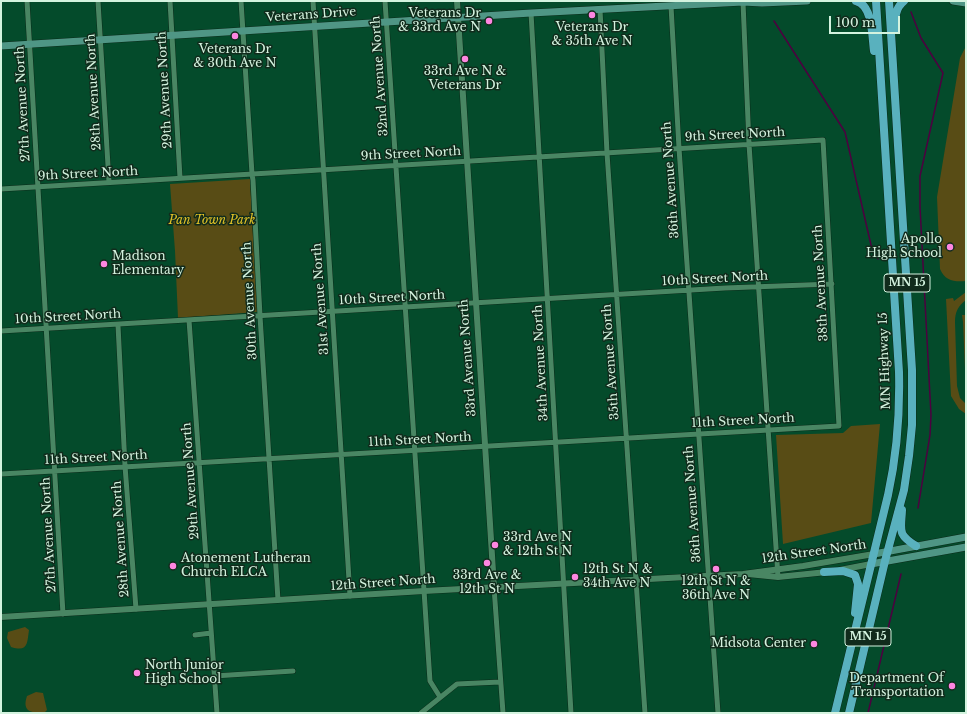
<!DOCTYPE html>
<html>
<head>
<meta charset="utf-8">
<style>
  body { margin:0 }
  #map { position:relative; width:967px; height:714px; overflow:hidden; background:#044b2b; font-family:"Libre Baskerville",serif }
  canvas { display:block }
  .frame { position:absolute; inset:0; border:2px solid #d4f3df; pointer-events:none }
  .scale { position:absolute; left:829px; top:16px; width:71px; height:18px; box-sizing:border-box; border:2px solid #d4f3df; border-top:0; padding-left:5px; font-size:12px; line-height:14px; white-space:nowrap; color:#d4f3df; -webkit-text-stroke:3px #112b1c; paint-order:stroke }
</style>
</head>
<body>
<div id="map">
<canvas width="967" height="714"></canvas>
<div class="frame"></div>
<div class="scale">100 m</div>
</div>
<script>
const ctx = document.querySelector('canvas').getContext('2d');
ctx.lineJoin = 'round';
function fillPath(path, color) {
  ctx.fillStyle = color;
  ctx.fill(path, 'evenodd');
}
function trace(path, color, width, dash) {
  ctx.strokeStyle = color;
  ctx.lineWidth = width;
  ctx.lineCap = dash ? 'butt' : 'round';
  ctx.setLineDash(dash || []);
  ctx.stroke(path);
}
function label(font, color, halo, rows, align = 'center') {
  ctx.font = font + ' "Libre Baskerville",serif';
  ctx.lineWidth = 3;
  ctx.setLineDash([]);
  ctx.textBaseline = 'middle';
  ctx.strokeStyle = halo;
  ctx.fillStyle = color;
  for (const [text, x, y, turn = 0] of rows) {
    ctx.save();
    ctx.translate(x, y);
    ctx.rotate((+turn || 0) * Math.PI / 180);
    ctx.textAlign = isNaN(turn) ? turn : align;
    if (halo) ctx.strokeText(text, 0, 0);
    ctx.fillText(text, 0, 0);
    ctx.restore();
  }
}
fillPath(new Path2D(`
  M966,46v235c-12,1 -21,0 -26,-12l-3,-72 23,-139z
  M250,179l7,133 -79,6 -3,-67 -5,-67z
  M966,292v8c-8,6 -11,12 -11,22l2,64 3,12 6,6v10l-7,-5 -8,-13 -5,-97 7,-1 1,3z
  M962,315h4v77l-3,-70z
  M880,424l-9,99 -88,21 -7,-109 67,-2 8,-7z
  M25,627l4,3c-2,14 -1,22 -18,17l-4,-9 1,-6z
  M36,692l7,1 4,17 -3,3c-14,0 -22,-2 -17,-17z`), '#584c15');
trace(new Path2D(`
  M911,12l10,26 22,35 -23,103v31l11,208 -1,20 -12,73
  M774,21l71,111 26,113 7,14
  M868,713l33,-139`), '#4d0040', 1.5);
const minor = new Path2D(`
  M27,1l36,613
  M98,1l11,181
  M170,1l10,177
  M241,1l11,173 1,6 7,136 18,284
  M313,1l37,595
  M385,1l45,680 10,16
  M743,2l6,142 29,433
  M671,6l8,142 39,565
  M600,9l7,144 38,560
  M531,13l40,700
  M1,189l822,-49 16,286 -838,48
  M189,320l28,393
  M118,325l7,141 11,143
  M1,331l724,-43 107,-4
  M494,587l9,126
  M195,635l16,-2
  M214,676l79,-5
  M421,713l36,-29 43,-2`);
const tertiary = new Path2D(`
  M457,1l37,586
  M840,570l31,-6
  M748,574l30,3 49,-5
  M1,617l423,-26 319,-17 60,-8 71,-12`);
const secondary = new Path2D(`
  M953,1l13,2
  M1,46l530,-33 212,-11 19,1 45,-2
  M874,554l92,-17
  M871,564l95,-17`);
const trunk = new Path2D(`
  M856,1c17,4 16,36 18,50
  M895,29c0,-11 0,-21 9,-28
  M902,510c-1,21 -5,24 14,36
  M824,572l19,-1 12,4 3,9 -3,29
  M835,713l53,-218c9,-41 12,-81 11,-123l-23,-371
  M849,713l36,-152 19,-71 5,-34 3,-31v-55l-23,-369`);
trace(minor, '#0b2c1a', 6);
trace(tertiary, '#0b2c1a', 7);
trace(secondary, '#0b2c1a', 8);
trace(trunk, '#0b2c1a', 9);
trace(minor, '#498663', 5);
trace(tertiary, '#498663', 6);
trace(secondary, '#4f9685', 7);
trace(trunk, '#59b1be', 8);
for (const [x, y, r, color] of [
  [592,15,4,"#fe86e1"],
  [489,21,4,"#fe86e1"],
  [235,36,4,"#fe86e1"],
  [465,59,4,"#fe86e1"],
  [950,247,4,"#fe86e1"],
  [104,264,4,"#fe86e1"],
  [495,545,4,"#fe86e1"],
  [487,563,4,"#fe86e1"],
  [173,566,4,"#fe86e1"],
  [716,569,4,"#fe86e1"],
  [575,577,4,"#fe86e1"],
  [814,644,4,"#fe86e1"],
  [137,673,4,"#fe86e1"],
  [952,686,4,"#fe86e1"]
]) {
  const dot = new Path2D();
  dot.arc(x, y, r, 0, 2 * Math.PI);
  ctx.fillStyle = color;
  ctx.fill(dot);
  trace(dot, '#112b1c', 1.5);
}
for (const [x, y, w] of [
  [907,283,46],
  [868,637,46]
]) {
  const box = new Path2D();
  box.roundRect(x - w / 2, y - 9, w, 18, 3);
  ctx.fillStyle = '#112b1c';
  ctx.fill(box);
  trace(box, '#d4f3df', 1);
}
label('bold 11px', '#d4f3df', null, [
  ["MN 15",907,283],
  ["MN 15",868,637]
]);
label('12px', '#d4f3df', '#112b1c', [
  ["Veterans Dr",481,14,"right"],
  ["& 33rd Ave N",481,28,"right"],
  ["Veterans Dr",592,28],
  ["& 35th Ave N",592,42],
  ["Veterans Dr",235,50],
  ["& 30th Ave N",235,64],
  ["33rd Ave N &",465,72],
  ["Veterans Dr",465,86],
  ["Apollo",942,240,"right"],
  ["High School",942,254,"right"],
  ["Madison",112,257,"left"],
  ["Elementary",112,271,"left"],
  ["33rd Ave N",503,538,"left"],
  ["& 12th St N",503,552,"left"],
  ["Atonement Lutheran",181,559,"left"],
  ["Church ELCA",181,573,"left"],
  ["12th St N &",583,570,"left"],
  ["34th Ave N",583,584,"left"],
  ["33rd Ave &",487,576],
  ["12th St N",487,590],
  ["12th St N &",716,582],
  ["36th Ave N",716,596],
  ["Midsota Center",806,644,"right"],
  ["North Junior",145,666,"left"],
  ["High School",145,680,"left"],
  ["Department Of",944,679,"right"],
  ["Transportation",944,693,"right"]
]);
label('12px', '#d4f3df', '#112b1c', [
  ["Veterans Drive",311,15,-4],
  ["32nd Avenue North",380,76,-94],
  ["29th Avenue North",165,90,-93],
  ["28th Avenue North",94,92,-93],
  ["27th Avenue North",23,104,-93],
  ["9th Street North",735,135,-3],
  ["9th Street North",411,154,-3],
  ["9th Street North",88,174,-3],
  ["36th Avenue North",671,180,-94],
  ["10th Street North",715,279,-3],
  ["38th Avenue North",821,283,-93],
  ["10th Street North",392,298,-3],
  ["31st Avenue North",321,299,-94],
  ["30th Avenue North",250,301,-93],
  ["10th Street North",68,317,-3],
  ["33rd Avenue North",468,358,-94],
  ["MN Highway 15",885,361,-92],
  ["35th Avenue North",611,362,-94],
  ["34th Avenue North",541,363,-93],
  ["11th Street North",743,421,-3],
  ["11th Street North",420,440,-3],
  ["11th Street North",96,458,-3],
  ["29th Avenue North",191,481,-94],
  ["36th Avenue North",693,504,-94],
  ["27th Avenue North",49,535,-93],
  ["28th Avenue North",121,539,-94],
  ["12th Street North",814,552,-8],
  ["12th Street North",383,583,-4]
]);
label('italic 12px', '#e0c127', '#112b1c', [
  ["Pan Town Park",212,221]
]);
</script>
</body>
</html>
